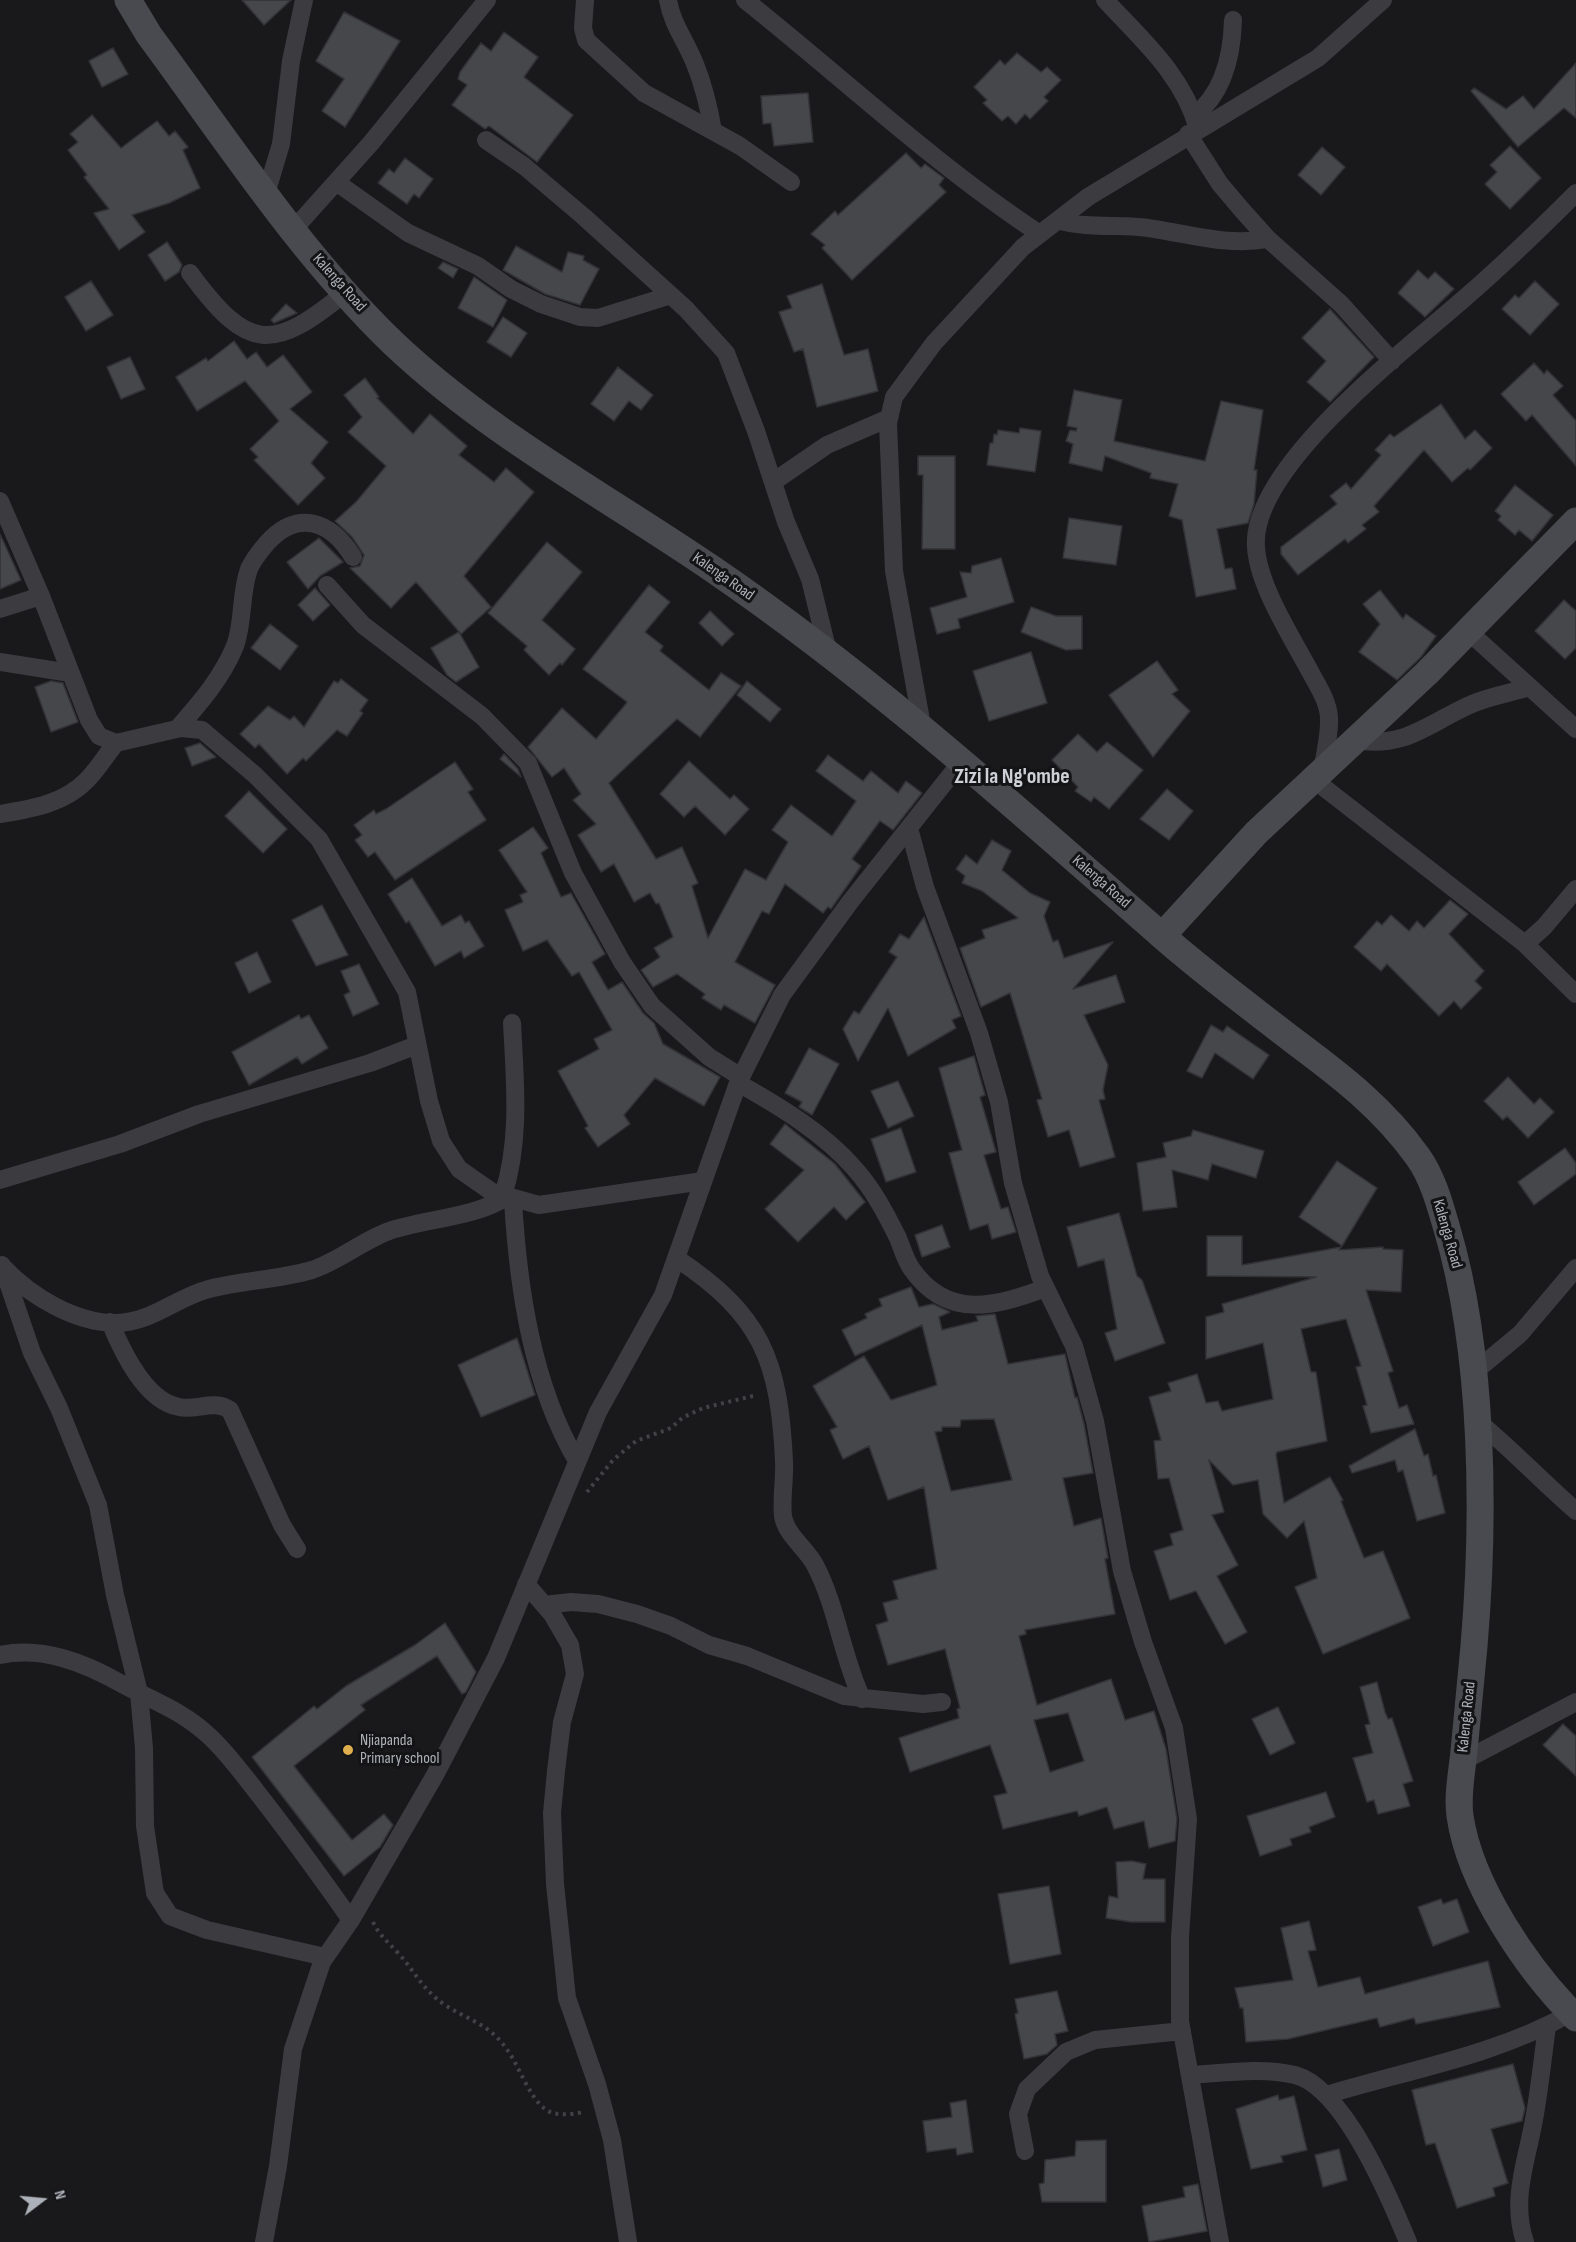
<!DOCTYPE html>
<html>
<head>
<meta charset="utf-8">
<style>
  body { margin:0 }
  #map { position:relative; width:1576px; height:2242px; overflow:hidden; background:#19191b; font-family:"Sofia Sans Condensed",sans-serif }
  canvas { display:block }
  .north { position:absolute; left:12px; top:2170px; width:60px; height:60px; -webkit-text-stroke:4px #141416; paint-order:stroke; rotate:74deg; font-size:16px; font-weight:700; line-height:24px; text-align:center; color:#adb1b9 }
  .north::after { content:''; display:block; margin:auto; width:21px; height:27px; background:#adb1b9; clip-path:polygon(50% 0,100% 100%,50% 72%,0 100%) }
</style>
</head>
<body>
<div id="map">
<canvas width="1576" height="2242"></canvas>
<div class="north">N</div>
</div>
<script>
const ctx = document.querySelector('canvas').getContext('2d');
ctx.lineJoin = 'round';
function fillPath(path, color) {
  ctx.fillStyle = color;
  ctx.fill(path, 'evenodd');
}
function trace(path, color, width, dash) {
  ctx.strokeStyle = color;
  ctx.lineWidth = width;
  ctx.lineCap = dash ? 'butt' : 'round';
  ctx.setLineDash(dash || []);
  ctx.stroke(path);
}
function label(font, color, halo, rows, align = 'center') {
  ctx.font = font + ' "Sofia Sans Condensed",sans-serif';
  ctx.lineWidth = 6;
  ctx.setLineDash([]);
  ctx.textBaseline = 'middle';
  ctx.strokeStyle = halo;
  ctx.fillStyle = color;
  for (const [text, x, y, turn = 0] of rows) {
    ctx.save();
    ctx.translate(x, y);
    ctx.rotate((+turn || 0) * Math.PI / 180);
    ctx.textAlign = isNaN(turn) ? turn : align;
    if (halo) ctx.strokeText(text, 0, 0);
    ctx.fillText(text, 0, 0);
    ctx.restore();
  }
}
const building = new Path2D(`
  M242,0h49l-27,25z
  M344,12l56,29 -55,86 -23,-16 22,-32 -28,-18z
  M504,32l34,25 -14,20 49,38 -36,47 -48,-36 -4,3 -33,-24 15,-20 -9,-6 2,-7 21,-29 10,8z
  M113,48l15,26 -26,13 -13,-26z
  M1017,53l24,19 6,-5 14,13 -17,17 4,4 -18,18 -5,-5 -9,10 -8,-8 -6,5 -19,-18 4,-3 -13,-13 26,-27 5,5z
  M1576,63v55l-12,-10 -46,39 -47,-56 3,-3 32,21 17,-13 11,13z
  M808,93l5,49 -39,4 -3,-23 -8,1 -2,-28z
  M92,115l29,33 36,-27 12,15 6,-5 13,16 -5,3 17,38 -31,15 -37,12 13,17 -26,18 -25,-37 15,-4 -25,-32 3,-2 -19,-25 10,-8 -8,-8z
  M1510,146l31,32 -31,31 -25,-25 12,-12 -7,-7z
  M1322,147l23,20 -24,28 -23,-20z
  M906,153l15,15 4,-4 19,14 -5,7 7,7 -94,88 -30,-32 3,-3 -14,-11 24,-23 3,4z
  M405,158l28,21 -14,19 -5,-4 -7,10 -29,-21 11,-14 5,4z
  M167,242l15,23 -3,7 -14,9 -17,-26z
  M516,246l46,26 6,-20 16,4 -1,4 16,9 -19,36 -35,-11 -42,-24z
  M443,262l15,7 -5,9 -15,-10z
  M1418,270l10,9 7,-7 19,17 -29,28 -27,-24z
  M474,277l33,23 -14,27 -35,-19z
  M91,281l22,34 -27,16 -21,-34z
  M1535,281l24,23 -29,31 -28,-26 13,-14 4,3z
  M822,284l22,71 24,-6 10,42 -61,16 -14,-58 -9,3 -15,-40 13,-4 -5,-12z
  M286,304l11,9 -23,10 -3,-3z
  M1330,309l44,48 -44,45 -23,-20 19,-21 -24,-23z
  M503,317l24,16 -16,24 -24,-15z
  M234,341l13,18 9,-7 11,15 16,-12 29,37 -22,17 38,33 -17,21 14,15 -27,27 -44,-45 4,-3 -8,-8 29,-28 -34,-40 -48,30 -21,-34 30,-19 2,3z
  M130,357l15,32 -24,10 -14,-32z
  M1534,363l10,11 3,-4 16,16 -10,9 23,26v45l-44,-51 -6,6 -25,-27z
  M618,367l35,28 -12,15 -12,-9 -15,20 -23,-17z
  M365,378l14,19 -2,1 36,36 17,-20 37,32 -8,9 35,27 12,-14 28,24 -70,84 27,31 -30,27 -45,-52 -25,26 -41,-40 10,-2 4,-11 -12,-18 -17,-16 21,-19 30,-36 -38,-34 14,-15 -18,-22z
  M1074,390l48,10 -8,41 91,20 16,-60 42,9 -9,60h3l-3,34 -6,19 -31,6 8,40 7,-1 4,21 -40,8 -14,-77 -13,-4 9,-32 -28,-6 1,-5 -46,-17 -3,15 -33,-8 4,-19 -7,-3 4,-11 6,1 1,-3 -10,-2z
  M1441,404l24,35 10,-9 17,18 -22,22 -2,-2 -16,14 -28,-32 -50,56 5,6 -17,13 4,4 -18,14 -3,-4 -47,36 -17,-21v-7l56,-43 -7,-8 16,-13 5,6 30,-34 -6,-5 15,-16 4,3z
  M1020,428l21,3 -6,41 -48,-7 3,-22h3l1,-9 3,1 1,-5 21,3z
  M918,456h37v93h-33l1,-74h-5z
  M1515,485l38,30 -21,26 -13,-11 -4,5 -17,-15 3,-4 -6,-5z
  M1069,518l53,8 -6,39 -53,-7z
  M0,534l21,46 -21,9z
  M319,538l24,24 -23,14 -12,13 -21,-27z
  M547,542l35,30 -40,48 33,29 -13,16 -2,-2 -11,12 -25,-25 3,-4 -39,-33z
  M1001,558l13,44 -56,17 2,9 -23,6 -7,-26 37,-11 -7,-25 11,1 1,-7z
  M649,585l21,17 -25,30 18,14 -3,5 49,39 12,-17 20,13 -41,51 -23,-18 -68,64 47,76 26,-12 16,36 -6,3 16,52 37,-69 21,11 22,-38 -16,-12 19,-25 41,31 24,-35 -40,-30 12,-16 35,26 8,-10 27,22 8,-12 16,12 -29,37 -13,-9 -28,38 9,7 -30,43 -3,-2 -5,6 -38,-29 -16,30 -7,-3 -27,51 40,23 -20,38 -31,-18 -3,5 -19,-12 3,-4 -28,-20 -24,13 -12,-17 19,-13 -6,-9 19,-11 -14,-34 -3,1 -6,-11 -16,9 -20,-38 -13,8 -23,-37 18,-11 -23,-24 8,-6 -17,-26 -12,9 -24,-30 34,-39 34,31 29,-34 2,-3 -44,-33z
  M315,588l15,17 -17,16 -15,-16z
  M1380,590l23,29 3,-5 30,22 -15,21 -24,23 -38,-28 21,-28 -17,-20z
  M1564,600l12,11v37l-11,11 -30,-28z
  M1031,607l25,9h26v33l-16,1 -45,-18z
  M710,611l24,23 -12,12 -23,-23z
  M270,624l28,22 -18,24 -29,-22z
  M459,632l20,35 -23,15 -9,-7 -16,-27z
  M1031,652l16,51 -58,18 -16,-50z
  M1157,661l21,29 -6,4 18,17 -37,46 -44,-62z
  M341,679l27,21 -8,11 3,2 -16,23 -10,-6 -31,31 -3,-3 -16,16 -28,-30 -4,4 -15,-14 28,-28 22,14 4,-4 10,11 30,-46 4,2z
  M51,681l12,2 15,39 -27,10 -16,-45z
  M747,681l34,28 -11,13 -33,-27z
  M1078,734l19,18 10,-10 36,28 -34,39 -15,-12 -3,5 -16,-11 3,-4 -26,-27z
  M200,743l16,14 -24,9 -7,-18z
  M504,754l14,15 3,8 -21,-18z
  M689,761l41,38 4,-4 15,14 -24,26 -30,-29 -11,11 -24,-23z
  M455,762l18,27 -5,3 18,28 -91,60 -20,-28 -7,5 -13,-17 7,-5 -8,-10 20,-15 2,4 10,-5z
  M1167,789l26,22 -24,29 -29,-21z
  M249,791l38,38 -24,24 -38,-37z
  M533,827l15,21 -7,5 20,44 10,-4 34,61 -13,8 16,28 14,-8 21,31 11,10 9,21 57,33 -16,29 -49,-28 -31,37 6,9 -32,23 -13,-19 3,-2 -30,-55 41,-22 -5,-10 18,-9 -33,-58 -7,4 -25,-36 -24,11 -18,-41 18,-8 -3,-7 7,-3 -28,-42z
  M992,840l19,11 -9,19 28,23 20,9 -6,14 9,26 5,-2 6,18 49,-16 -40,47 43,-14 9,27 -41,13 24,50 -5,25 2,9 -6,1 16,57 -35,10 -11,-37 -21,7 -11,-37 5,-1 -32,-106 -29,14 -21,-59 25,-10 -3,-8 36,-12 -36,-27 -20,-8 3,-7 -9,-7 10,-14 11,9z
  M412,878l30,48 19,-11 4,8 4,-2 15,25 -20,12 -3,-7 -26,15 -26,-45 -3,2 -18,-29z
  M1450,900l18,14 -19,20 35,37 -9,10 7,7 -21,21 -7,-8 -15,15 -52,-52 -6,7 -27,-24 23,-26 5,4 9,-10 18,16 8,-10 7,7z
  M322,905l26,50 -32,11 -24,-46z
  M924,917l37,99 -9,4 4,8 -48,28 -20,-48 -30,53 -15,-32 11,-18 5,3 38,-57 -8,-5 11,-18 9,5z
  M257,952l14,30 -22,11 -14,-30z
  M359,964l20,40 -26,12 -9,-21 6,-3 -9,-21z
  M299,1015l2,4 8,-4 19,33 -26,16 -5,-7 -48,28 -17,-33z
  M1211,1025l12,7 4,-6 42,29 -16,24 -38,-26 -13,25 -15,-7z
  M809,1048l30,16 -27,51 -13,-8 3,-5 -17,-9z
  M974,1056l11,39 -5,2 16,55 -12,3 17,54 7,-2 8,25 -24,7 -4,-15 -18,6 -21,-77 13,-3 -23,-82z
  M1508,1077l26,27 6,-6 14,14 -26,26 -21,-22 -4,4 -19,-19z
  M898,1081l16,35 -26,12 -17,-37z
  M785,1124l50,40 30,38 -19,18 -12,-13 -36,35 -33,-33 39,-39 -34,-26z
  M901,1128l15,44 -30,10 -15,-43z
  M1193,1130l71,21 -8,27 -44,-14 -4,16 -36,-10 5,37 -34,4 -6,-48 29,-6 -3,-14 28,-7z
  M1565,1148l11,15v11l-42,31 -16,-23z
  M1337,1161l40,27 -35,58 -43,-29z
  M1119,1213l18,63 5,4 23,63 -50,18 -10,-28 12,-4 -13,-70 -26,8 -11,-40z
  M942,1225l8,22 -28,10 -7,-22z
  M1207,1236h35v29l99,-18 -2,3 44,-3v2l20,1 -2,42 -35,-2 27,81 -5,2 11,35 8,-3 7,19 -43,9 -8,-27 4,-1 -11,-38 5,-1 -15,-47 -45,10 10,43h5l11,69 -50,11 -1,3 8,48 46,-26 13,23 -2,1 23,57 19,-7 27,67 -87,36 -28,-67 22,-9 -13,-57 -17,17 -24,-24 -5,-34 -25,5 -24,-25 15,52 -12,3 26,50 -21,11 30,56 -22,12 -29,-53 -26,9 -16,-49 19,-6 -3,-11 13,-4 -14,-52 -11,1 -4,-38 7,-1 -12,-43 22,-6 -3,-8 29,-9 9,29 12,-2 4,10 51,-12 -10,-56 -57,16v-42l18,-5 -2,-8 94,-27 -109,-1z
  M911,1287l8,20 14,-3 17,8 -11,5 3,13 36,-9 -2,-5 19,-2 13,50 57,-10 10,44 2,-1 7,27 9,49 -30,5 11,48 27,-8 7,40 -3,1 10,55 -90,16 1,4 -7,2 18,69 74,-26 14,41 29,-9 12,38 11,70 -2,22 -26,7 -5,-27 -30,8 -7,-22 -28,9 -2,-5 -74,18 -9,-33 13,-3 -17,-48 -80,27 -11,-34 60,-20 -2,-9 3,-1 -15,-59 -57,16 -12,-40 12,-4 -5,-18 15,-4 -5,-18 44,-12 -13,-82 -36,13 -19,-54 -26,13 -13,-29 7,-3 -24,-41 51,-30 27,44 46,-15 -15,-60 -67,31 -13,-26 25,-12 -2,-4 17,-8 -3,-7zM994,1419l18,61 -61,11 -16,-59 7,-1v-4h18l1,-7zM1068,1713l16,48 -34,11 -16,-52z
  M517,1338l18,57 -54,22 -23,-52z
  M1415,1429l9,27 4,-2 5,22 3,-1 9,38 -28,8 -14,-51 -5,2 -3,-12 -43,13 -3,-7z
  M445,1623l31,49 -10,20 -4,2 -25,-38 -76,49 4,5 -71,56 58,74 32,-26 9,11 -13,22 -36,29 -92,-119 62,-51 3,3 29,-23 69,-41z
  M1377,1682l8,30 3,7 4,-1 21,63 -10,3 7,22 -32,8 -4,-14 -7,2 -14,-44 20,-5 -8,-28 5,-1 -10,-37z
  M1278,1707l17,36 -25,12 -18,-36z
  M1563,1724l13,12v40l-33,-31z
  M1326,1792l9,25 -26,10 2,5 -21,7 2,6 -32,11 -13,-40z
  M1132,1861l14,3 -3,15h22v43h-34l-25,-4 3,-22 9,2 -2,-36z
  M1049,1886l12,68 -51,10 -12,-70z
  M1441,1899l2,5 14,-5 12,33 -36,14 -15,-39z
  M1309,1921l7,29 -8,1 10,36 42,-10 5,17 123,-33 12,46 -84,17 -2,-6 -34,9 -3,-9 -89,21 -42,3 -3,-34h-3l-5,-20 58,-8 -12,-52z
  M1057,1991l11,40 -13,3 2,11 -10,9 -23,5 -9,-45 3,-1 -3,-14z
  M1513,2064l12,44 -3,13 -31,8 17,54 -15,5 2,8 -38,12 -22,-65 -9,2 -14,-55z
  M1278,2095l1,5 15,-4 13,54 -26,6 2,6 -32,7 -15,-60z
  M966,2100l7,52 -16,3 -1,-7 -29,4 -4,-31 29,-4 -2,-14z
  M1106,2140v62h-64l-3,-18 5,-1 1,-23 30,-4 1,-15z
  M1339,2149l8,31 -24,7 -8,-32z
  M1198,2184l9,47 -58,11 -7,-36 43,-9 -2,-10z`);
fillPath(building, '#46474b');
trace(building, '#333337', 1.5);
trace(new Path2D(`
  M587,1492l26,-32 23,-19 35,-13 11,-10 21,-10 54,-13
  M373,1922c6,13 16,21 26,32 17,19 22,34 46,51 20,13 42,19 57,38 16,18 25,52 43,66 10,8 27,5 40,3`), '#414246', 4, [3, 4.5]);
trace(new Path2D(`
  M585,0l-2,28 3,12 58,53 96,53 51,36
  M668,0c4,24 18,41 27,64 9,22 14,44 18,67
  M745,0c98,78 190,165 295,234
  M1105,0c37,40 78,75 93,129
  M1194,116c30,-23 38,-60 39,-96
  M1188,134l32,50 22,26 26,29 73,65 51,57
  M486,140l38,26 59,50 103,93 40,44 30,78 30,91 24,57 18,73
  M336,182l72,51 70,33 33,23 30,15 39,13 18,1 70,-22
  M266,194l15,-50 10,-83 13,-61
  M1058,220c31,10 65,3 96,9 39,6 74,17 114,10
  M293,230l78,-87 116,-143
  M190,273c58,79 82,80 157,18
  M773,482l54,-37 62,-27
  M0,501l41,95 48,124 10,16 17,7 65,-15 21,2 53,45 64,64 88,153 22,109 12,40 18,28 33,23 47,13 164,-24
  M327,585l36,40 119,91 46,47 45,110 49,89 30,44 57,51 32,20
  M0,609l41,-13
  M1469,632l107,97
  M0,662l70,11
  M177,729c22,-25 45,-51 58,-83 9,-24 5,-52 14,-77 4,-9 12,-19 18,-26 31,-34 64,-22 86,14
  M923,731l-29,-160 -6,-148 6,-26 40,-54 89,-96 65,-50 230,-139 65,-58
  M1355,740c51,9 73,-17 117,-36 18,-8 39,-11 58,-17
  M1322,771c3,-17 8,-37 7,-54 -1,-15 -10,-29 -17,-42 -18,-34 -54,-89 -56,-128 -6,-81 155,-201 211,-251 38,-33 74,-68 109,-103
  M1313,779l212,165 51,50
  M0,814c31,-5 64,-10 87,-34 11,-11 19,-25 29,-37
  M909,828l16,59 54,146 20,69 14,81 27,93 34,70 21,75 27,150 21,71 31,86 14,91 -8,118v84l40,221
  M1525,944l19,-17 32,-38
  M738,1083c41,23 86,50 117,86 18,20 31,45 43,69 4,10 7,21 13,30 36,53 85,38 135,20
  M0,1180l120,-36 79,-30 171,-51 47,-18
  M503,1196c18,-57 12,-114 9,-173
  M513,1200c5,87 19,185 64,261
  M676,1258c86,57 103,102 108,203 1,18 -3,37 -1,55 3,19 23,32 32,49 22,42 27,91 47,134
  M2,1265l30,88 27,55 39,97 17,90 24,98 5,55 1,78 10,67 15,23 37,14 118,27
  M4,1268c27,29 72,55 112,55 35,0 61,-26 93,-34 34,-9 69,-9 103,-19 27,-9 50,-29 77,-39 35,-12 88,-14 117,-34
  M110,1322c12,29 35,79 69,85 17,4 35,-8 51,3l52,115 15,24
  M1473,1373l47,-39 56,-66
  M1475,1419c36,29 66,62 101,92
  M526,1584l26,30 18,31 5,29 -13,48 -6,49 -4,42 3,71 12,114 30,86 15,56 16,102
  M544,1605l27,-3 27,2 39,10 34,12 38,19 38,11 97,40 79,8 19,-2
  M0,1655c43,-9 85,8 122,29 31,17 59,26 86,51 18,16 33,37 48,56 33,42 64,85 95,129
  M1463,1761l113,-59
  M1190,2075c34,-2 72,-8 105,0 49,13 95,123 113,167
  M1326,2095c82,-25 168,-39 245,-82
  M1025,2151l-7,-37 9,-25 39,-37 29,-12 87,-9
  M264,2242l14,-76 15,-117 29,-87 29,-42 84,-145 61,-117 102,-246 65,-117 75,-212 44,-88 68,-93 111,-140
  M1525,2242c-15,-44 3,-84 10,-128 5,-29 8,-58 12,-88`), '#3b3b40', 18);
trace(new Path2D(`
  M128,0l21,35c77,104 150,217 244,308 96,91 213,153 321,227 159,109 302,238 447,365 42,37 88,71 133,106 47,35 90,68 124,116 15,21 22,48 29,72 37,125 38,288 27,417 -3,35 -7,70 -10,105 -2,21 -7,44 -4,65 10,69 67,153 116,202
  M1162,936l94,-103 171,-160 149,-152`), '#494a4f', 27);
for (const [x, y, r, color] of [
  [348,1750,6,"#dfae4d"]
]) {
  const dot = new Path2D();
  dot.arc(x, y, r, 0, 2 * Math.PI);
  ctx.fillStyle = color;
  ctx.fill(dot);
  trace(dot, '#141416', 2);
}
label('16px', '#adb1b9', '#141416', [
  ["Kalenga Road",339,283,48],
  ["Kalenga Road",723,577,35],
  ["Kalenga Road",1101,882,41],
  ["Kalenga Road",1447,1234,74],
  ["Kalenga Road",1467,1717,-84]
]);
label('16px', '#adb1b9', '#141416', [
  ["Njiapanda",360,1741],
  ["Primary school",360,1759]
], 'left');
label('bold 22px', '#cdd0d6', '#141416', [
  ["Zizi la Ng'ombe",1012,777]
]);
</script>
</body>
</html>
